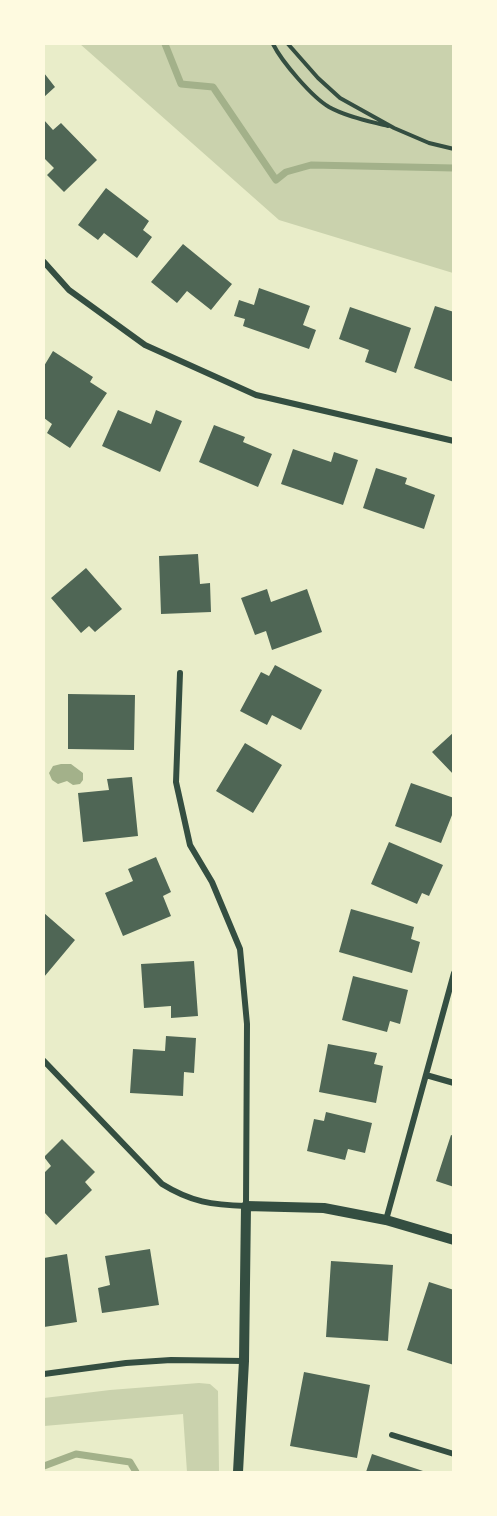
<!DOCTYPE html>
<html>
<head>
<meta charset="utf-8">
<style>
  body { margin:0 }
  #map { position:relative; width:497px; height:1516px; overflow:hidden; background:#e9edc9; font-family:Literata,serif }
  canvas { display:block }
  .frame { position:absolute; inset:0; border:45px solid #fefae0; pointer-events:none }
</style>
</head>
<body>
<div id="map">
<canvas width="497" height="1516"></canvas>
<div class="frame"></div>
</div>
<script>
const ctx = document.querySelector('canvas').getContext('2d');
ctx.lineJoin = 'round';
function fillPath(path, color) {
  ctx.fillStyle = color;
  ctx.fill(path, 'evenodd');
}
function trace(path, color, width, dash) {
  ctx.strokeStyle = color;
  ctx.lineWidth = width;
  ctx.lineCap = dash ? 'butt' : 'round';
  ctx.setLineDash(dash || []);
  ctx.stroke(path);
}
fillPath(new Path2D(`
  M80,44h373v229l-174,-53z
  M199,1383l11,1 8,7 1,81h-32l-4,-58 -139,12v-28l66,-8z`), '#cad2ad');
fillPath(new Path2D(`
  M61,764h10l12,9v7l-3,4 -7,1 -6,-4 -9,3 -6,-4 -3,-7 4,-7z`), '#a3b18a');
trace(new Path2D(`
  M165,44l16,40 32,3 63,93 10,-8 25,-7 143,3
  M44,1466l32,-12 54,8 6,10`), '#a3b18a', 7);
fillPath(new Path2D(`
  M44,73l11,14 -11,10z
  M44,120l9,10 8,-7 36,37 -33,32 -17,-17 7,-7 -10,-10z
  M106,188l43,33 -6,9 9,7 -15,21 -33,-25 -6,7 -20,-15z
  M183,244l49,40 -21,26 -24,-19 -10,12 -26,-21z
  M259,288l51,18 -7,19 13,5 -7,19 -66,-23 2,-7 -11,-3 5,-16 15,5z
  M435,306l19,6v70l-40,-14z
  M350,307l61,21 -15,45 -31,-11 4,-12 -30,-11z
  M53,351l40,26 -3,5 17,11 -37,55 -23,-15 5,-9 -8,-6v-52z
  M118,410l33,14 5,-14 26,11 -22,51 -58,-26z
  M214,425l31,12 -2,5 29,12 -14,33 -59,-25z
  M293,449l38,13 3,-10 24,8 -15,45 -62,-21z
  M376,468l31,10 -2,6 30,11 -11,34 -61,-21z
  M198,554l2,30 10,-1 1,29 -50,2 -2,-58z
  M86,568l36,41 -27,23 -6,-6 -8,7 -30,-35z
  M267,589l4,13 36,-13 15,43 -50,18 -6,-19 -11,4 -14,-37z
  M275,665l47,25 -21,40 -29,-15 -5,10 -27,-14 21,-39 8,4z
  M68,694l67,1 -1,55 -66,-1z
  M454,732v43l-22,-23z
  M245,743l37,22 -29,48 -37,-22z
  M132,777l6,59 -55,6 -5,-49 31,-3 -2,-11z
  M411,783l43,15v12l-13,33 -46,-17z
  M389,842l54,23 -14,31 -7,-3 -5,11 -46,-20z
  M156,857l15,35 -8,4 8,20 -48,20 -18,-43 28,-12 -5,-12z
  M351,909l63,18 -3,12 9,3 -8,31 -73,-21z
  M44,913l31,27 -31,37z
  M194,961l4,55 -27,2v-12l-27,2 -3,-44z
  M353,976l55,14 -8,34 -10,-3 -3,11 -45,-12z
  M166,1036l30,2 -2,35 -10,-1 -1,24 -53,-3 3,-44 32,2z
  M328,1044l49,9 -3,11 9,2 -7,37 -57,-11z
  M326,1112l46,11 -7,30 -17,-4 -3,11 -38,-9 7,-32 10,2z
  M451,1135l3,1v51l-18,-6z
  M62,1139l33,33 -10,10 7,8 -36,35 -12,-13v-39l7,-7 -7,-9z
  M150,1249l9,56 -57,8 -4,-25 12,-3 -5,-29z
  M67,1254l10,68 -33,5v-69z
  M331,1261l62,4 -5,76 -62,-4z
  M429,1282l25,8v75l-47,-15z
  M304,1372l66,13 -13,73 -67,-12z
  M372,1454l54,18h-60z`), '#4f6655');
trace(new Path2D(`
  M273,44c9,18 39,53 56,63 18,10 40,14 59,19
  M288,44l30,34 22,20 54,30 35,15 25,6`), '#344e41', 4);
trace(new Path2D(`
  M44,262l25,28 76,55 111,50 198,46
  M44,1061l118,123c29,18 50,21 84,22l1,-182 -7,-75 -28,-67 -22,-37 -14,-63 4,-109
  M426,1075l28,8
  M386,1220l68,-247
  M44,1374l82,-11 45,-3 73,1
  M392,1435l62,19`), '#344e41', 6);
trace(new Path2D(`
  M238,1472l6,-111 2,-155 78,2 62,12 68,20`), '#344e41', 10);
</script>
</body>
</html>
